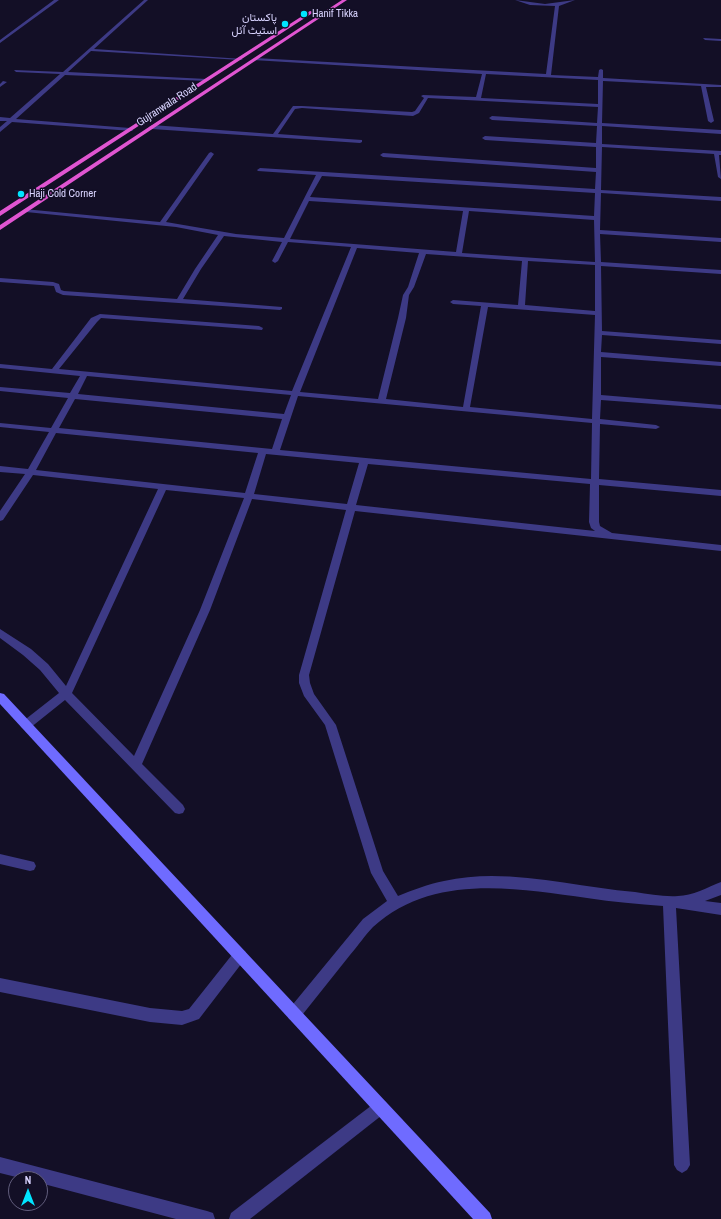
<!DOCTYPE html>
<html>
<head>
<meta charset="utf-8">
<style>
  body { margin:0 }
  #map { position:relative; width:721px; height:1219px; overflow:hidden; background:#130f26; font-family:"Archivo Narrow",sans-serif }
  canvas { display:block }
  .north { position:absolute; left:8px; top:1171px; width:40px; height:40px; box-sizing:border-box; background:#130f26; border:1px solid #625e7d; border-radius:50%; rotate:0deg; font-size:11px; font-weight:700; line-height:16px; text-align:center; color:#d9d4ff }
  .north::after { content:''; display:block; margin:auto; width:14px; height:18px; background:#00e5ff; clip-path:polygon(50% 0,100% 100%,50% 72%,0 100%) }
</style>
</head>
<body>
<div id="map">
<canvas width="721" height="1219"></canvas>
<div class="north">N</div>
</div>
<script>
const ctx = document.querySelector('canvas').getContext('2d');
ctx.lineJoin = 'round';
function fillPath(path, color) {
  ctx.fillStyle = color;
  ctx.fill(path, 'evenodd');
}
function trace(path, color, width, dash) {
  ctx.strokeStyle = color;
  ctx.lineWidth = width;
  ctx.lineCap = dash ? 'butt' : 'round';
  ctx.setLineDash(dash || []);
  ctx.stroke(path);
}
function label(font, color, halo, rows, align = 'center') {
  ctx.font = font + ' "Archivo Narrow",Vazirmatn,sans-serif';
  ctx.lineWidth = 3;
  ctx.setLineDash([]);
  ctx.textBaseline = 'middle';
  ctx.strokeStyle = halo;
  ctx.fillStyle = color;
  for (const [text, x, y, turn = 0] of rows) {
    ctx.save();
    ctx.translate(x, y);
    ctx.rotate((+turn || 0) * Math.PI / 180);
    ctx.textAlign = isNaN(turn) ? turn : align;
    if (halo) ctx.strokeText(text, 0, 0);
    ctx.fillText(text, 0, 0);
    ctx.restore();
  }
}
fillPath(new Path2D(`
  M54,0h5l-59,43v-3z
  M144,0h4l-54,49 149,10 -2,1 -150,-9 -23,21 139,7 2,1 -2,1 -142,-6 -49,44 114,9 3,2 -1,1 -120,-9 -12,10v-5l7,-6h-7v-4l10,1 50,-44 -44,-2 -2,-2 49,2z
  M515,0l30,4 30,-4 -16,6 -8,69 47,2 1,-7 2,-1 2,1v8l118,7v2h-15l8,34 -3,2 -3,-2 -7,-35 -98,-5 -1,42 119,7v4l-119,-8v18l119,7v4h-2l2,24 -3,-2 -4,-23 -112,-7 -1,43 120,7v4l-120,-8 -1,37 121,8v4l-121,-8 1,28 120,8v4l-120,-8 1,65 119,9v4l-119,-9 -1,17 120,10v4l-120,-9v38l120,10v4l-120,-9 -1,19 56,6 4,2 -4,2 -56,-5 -1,55 122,11v6l-122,-11v37l1,4 12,7 109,12v6l-366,-40 -46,164 1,8 4,11 22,31 47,146 15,25c15,-6 30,-12 46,-15 63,-14 128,6 191,11 14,2 29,5 43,4 14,0 30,-9 43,-14v13l-16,6 16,2v12l-45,-7 14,257 -3,5 -5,3 -5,-3 -3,-5 -11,-259c-25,-2 -50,-4 -76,-8 -71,-10 -155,-25 -214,29 -8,8 -15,19 -23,28 -17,21 -34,43 -51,64l-5,2 -5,-2 -2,-5 2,-5 74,-90 24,-18 -16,-28 -46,-148 -21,-29 -5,-13v-8l47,-165 -94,-11 -42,111 -68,154 41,41 2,4 -2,4 -4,1 -4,-1 -110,-113 -35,28 -4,1 -4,-1 -2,-3 2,-3 37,-29 -19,-23 -17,-15 -23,-17v-9l31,20 17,15 18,22 92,-197 -125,-14 -30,45 -3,1v-10l25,-37 -25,-2v-6l28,3 21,-37 -49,-5v-4l51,5 17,-30 -68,-7v-4l70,6 10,-17 -80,-8v-4l52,5 39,-51 9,-4 159,12 4,2 -1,2 -161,-12 -4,4 -38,47 233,22 59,-144 -63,-5 -10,19 -3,2 -3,-2 10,-19 -58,-6 -23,33 -18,30 99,8v2l-2,1 -217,-15 -7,-3 -2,-6 -54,-4v-4l53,4 6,2 2,6 3,1 113,8 18,-30 23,-34 -42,-8 -150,-15 -2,-1v-2l136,13 49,-69 2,-1 3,2 -48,68 70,12 48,4 32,-63 -58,-4 -1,-1 3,-2 335,21 1,-17 -213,-15 -3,-2 3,-2 213,15v-21l-111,-7 -3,-2 3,-2 111,7 1,-17 -105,-6 -3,-2 3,-2 105,7 1,-16 -170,-9 -9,15 -6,3 -111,-8 -7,1 -17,25 84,6v2l-2,1 -208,-14 -3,-2 3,-2 121,9 20,-28h9l110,6 3,-1 9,-13 -3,-2 2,-1 53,2 6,-23 -229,-14 2,-2 291,16 9,-68 -25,-1zM486,74l112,6v24l-117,-6zM322,176l273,17 -1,23 -284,-19zM309,201l154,10 -7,41 -166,-13zM469,211l125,9 1,42 -133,-9zM357,248l62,5 -11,34 -5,8 -5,23 -20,81 -78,-7zM426,254l96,7 -4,44 -65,-5 -3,2 3,2 28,2 -18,101 -77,-8 20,-81 3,-23 5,-8zM528,261l67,4v46l-70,-6zM488,307l107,8 -3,104 -122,-12zM87,376l204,19 -7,19 -206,-20zM298,396l294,27 -1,56 -311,-29zM75,399l207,20 -10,30 -213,-21zM56,433l202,20 -13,40 -209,-23zM266,454l93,9 -12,41 -93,-10zM368,464l222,20 -1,38 2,6 4,3 -239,-26zM166,490l78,8 -44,112 -66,146 -62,-63z
  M703,38l18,1v2l-16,-1z
  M3,81l4,1 -7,5v-3z
  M0,854l30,7 4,1 2,4 -2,4 -4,1 -30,-7z
  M240,949l5,2 2,4 -2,4 -46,60 -17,6 -32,-3 -150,-30v-14l150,30 32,3 7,-2 46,-58z
  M0,1157l207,54 6,2 2,6h-39l-136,-36v-4h-16l-24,-6z`), '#3d3a85');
fillPath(new Path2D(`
  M381,1100l5,2 2,5 -2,5 -136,107h-21l2,-6 145,-111z`), '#3d3a85');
fillPath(new Path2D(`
  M0,693l4,1 486,519 2,6h-19l-473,-515z`), '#6f6bff');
fillPath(new Path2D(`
  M342,0h5l-347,230v-5z
  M310,11l4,1 -314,204v-5z`), '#e055d1');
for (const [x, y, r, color] of [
  [304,14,4,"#00e5ff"],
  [285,24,4,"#00e5ff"],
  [21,194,4,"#00e5ff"]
]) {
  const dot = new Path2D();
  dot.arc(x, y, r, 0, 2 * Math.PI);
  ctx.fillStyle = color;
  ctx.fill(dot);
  trace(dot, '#130f26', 1.5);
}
label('11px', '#d9d4ff', '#130f26', [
  ["Hanif Tikka",312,14],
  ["پاکستان",277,18,"right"],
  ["اسٹیٹ آئل",277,31,"right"],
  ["Haji Cold Corner",29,194]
], 'left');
label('11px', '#d9d4ff', '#130f26', [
  ["Gujranwala Road",167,105,-33]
]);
</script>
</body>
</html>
